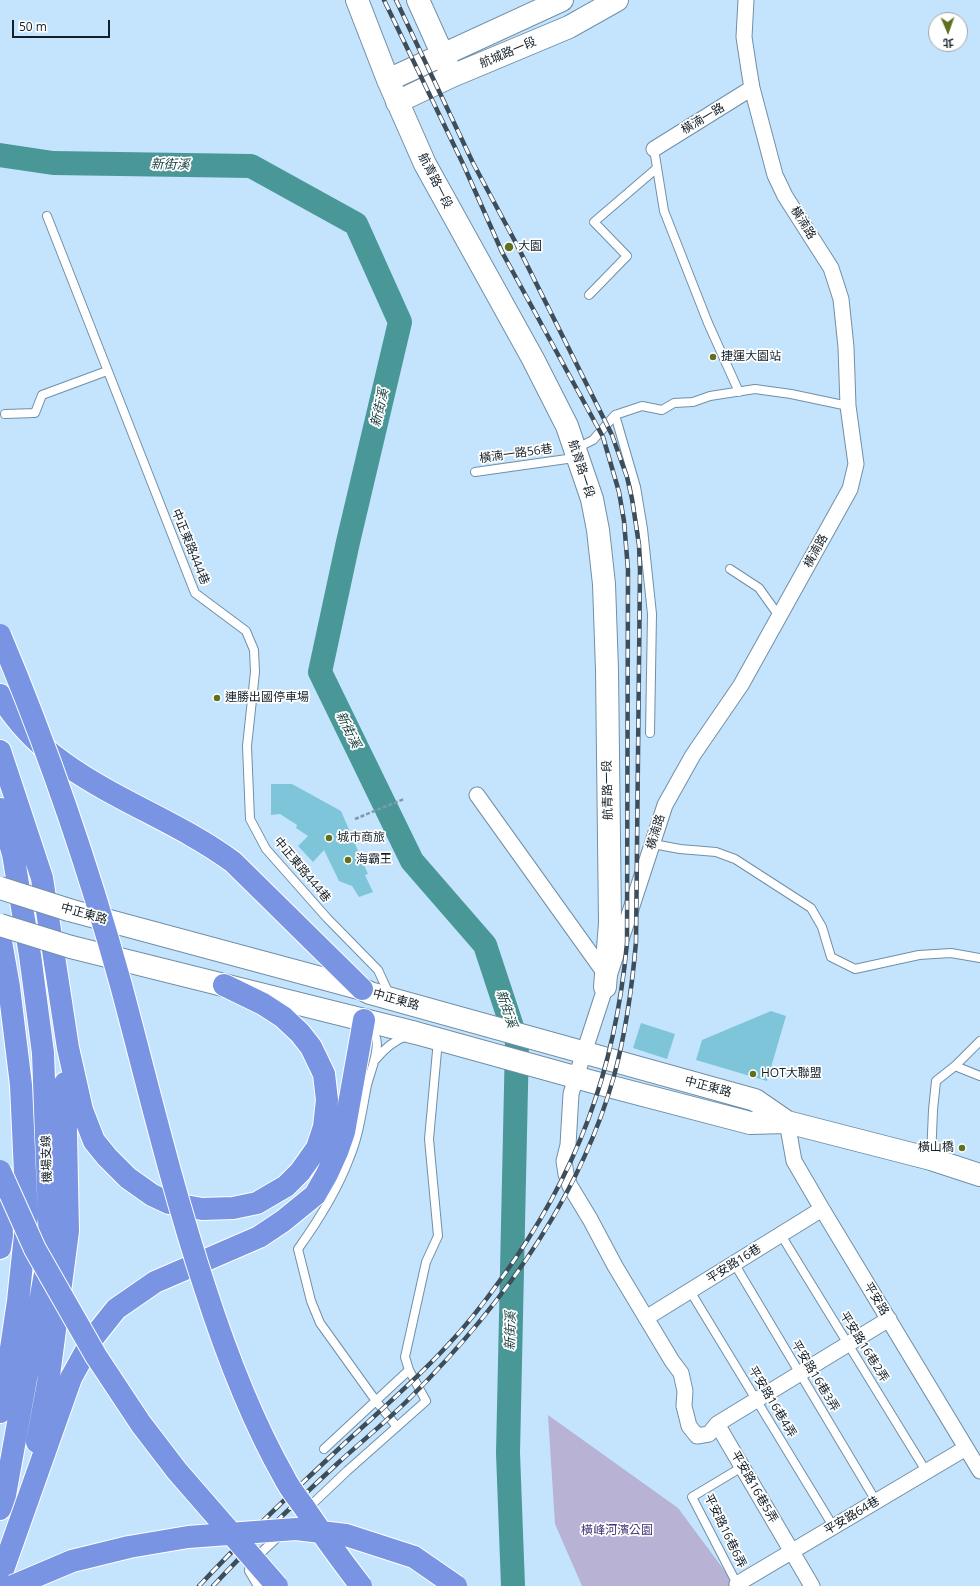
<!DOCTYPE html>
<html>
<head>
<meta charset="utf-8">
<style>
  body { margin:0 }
  #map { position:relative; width:980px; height:1586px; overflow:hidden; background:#c4e4fe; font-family:"Open Sans","Noto Sans TC",sans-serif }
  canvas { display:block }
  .north { position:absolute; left:928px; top:12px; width:40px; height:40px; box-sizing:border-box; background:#fff; border:1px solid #a1a5a9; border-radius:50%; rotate:178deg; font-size:11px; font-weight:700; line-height:16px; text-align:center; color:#131f28 }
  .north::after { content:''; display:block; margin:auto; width:14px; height:18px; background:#5f711f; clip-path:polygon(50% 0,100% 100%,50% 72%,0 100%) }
  .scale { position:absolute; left:12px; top:20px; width:98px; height:18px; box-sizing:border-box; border:2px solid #131f28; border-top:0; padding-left:5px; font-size:12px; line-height:14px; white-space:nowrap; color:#131f28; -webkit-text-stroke:3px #fff; paint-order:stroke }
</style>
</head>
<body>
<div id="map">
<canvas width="980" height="1586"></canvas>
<div class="north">北</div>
<div class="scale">50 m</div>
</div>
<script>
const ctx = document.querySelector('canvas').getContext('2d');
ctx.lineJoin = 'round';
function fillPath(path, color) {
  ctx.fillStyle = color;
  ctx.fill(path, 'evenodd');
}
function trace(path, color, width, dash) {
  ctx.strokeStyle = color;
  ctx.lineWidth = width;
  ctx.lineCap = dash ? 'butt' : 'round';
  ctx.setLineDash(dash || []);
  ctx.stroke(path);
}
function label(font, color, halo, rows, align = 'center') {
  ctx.font = font + ' "Open Sans","Noto Sans TC",sans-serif';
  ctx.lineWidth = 3.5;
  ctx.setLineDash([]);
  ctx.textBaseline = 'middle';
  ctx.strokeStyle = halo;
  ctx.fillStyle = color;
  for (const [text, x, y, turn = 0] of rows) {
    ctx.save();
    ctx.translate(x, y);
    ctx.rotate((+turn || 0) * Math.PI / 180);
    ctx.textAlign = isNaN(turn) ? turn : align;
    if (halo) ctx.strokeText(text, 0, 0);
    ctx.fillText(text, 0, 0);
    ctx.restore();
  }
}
fillPath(new Path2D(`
  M548,1415l130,93 58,78h-154l-27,-62z`), '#b8b2d4');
trace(new Path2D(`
  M0,155l53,8 198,3 105,58 44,98 -52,220 -28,130 92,189 73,84 32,97 -9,411 5,133`), '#499897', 24);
fillPath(new Path2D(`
  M271,784h21l49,27 27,63 -3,1 8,17 -14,5 -7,-11 -13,-5 -15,-31 -11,12 -15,-16 10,-10 -12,-8 1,-3 -17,-11 -9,1z
  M771,1011l15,5 -19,65 -71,-21 6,-20z
  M641,1023l34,11 -8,25 -34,-11z`), '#7ec5da');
const lane = new Path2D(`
  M654,149l10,62 44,112 31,69
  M47,216l148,377 51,38 8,19 1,22 -8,74 3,73 16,30 61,69 51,52 12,26
  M589,295l38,-39 -33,-34 63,-54
  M5,414l30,-1 7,-18 65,-24
  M475,472l92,-13 8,-10 18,-9 22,-25
  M730,569l29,19 20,28
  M650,733l2,-119 -9,-85 -7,-42 -21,-72 27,-9 20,4 12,-7 19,-1 17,-6 45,-7 36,5 57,12
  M653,844l27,5 36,3 19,7 76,49 11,19 9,30 24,12 64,-14 32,-2 29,5
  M368,1025c2,5 6,9 8,13 4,12 -6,35 -9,47 -5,25 -8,51 -18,74 -12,32 -31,62 -51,90l13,52 9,22 56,78 21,26
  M376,1059c9,-11 17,-18 30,-23
  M955,1066l25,10
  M931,1158l2,-48 3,-29 19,-15 25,-25
  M781,1235l145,236
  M734,1263l142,238
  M690,1291l143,235
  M324,1449l85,-79
  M306,1510l41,-39 79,-70 -17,-31 -4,-13 21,-95 12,-26 -9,-97 9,-99
  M737,1584l-45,-87 50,-30
  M258,1586l-9,-15 1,-8 31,-29`);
const street = new Path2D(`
  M746,0l-2,37 5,33 3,18 23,87 10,21 46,72 10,31 5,48 2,59 8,58 -6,25 -109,196 -48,70 -28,50 -89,272 -5,17 -3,51 -4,16 2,13 4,12 20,33 25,47 57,95 9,12 4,18 -1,15 5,20 8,10 12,-2 8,-10 172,-105
  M654,149l98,-61
  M477,795l129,180
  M787,1122l7,39 28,48 158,262
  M646,1318l176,-109
  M717,1424l95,162
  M737,1584l229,-136`);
const secondary = new Path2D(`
  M357,0l31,80 37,84 108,195 34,67 25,73 6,31 6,54 3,86 3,253 -5,64
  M418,0l31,69
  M388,80l174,-80
  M397,102l55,-26 117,-49 48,-27
  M69,910l293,79 8,4 385,107 32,22
  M71,947l345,86 177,49 157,41 37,-1 144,37 49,16`);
const highway = new Path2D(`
  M0,695c51,88 156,110 233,167l129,127
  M0,751l42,127 26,170 14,62 12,31 13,16 21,21 24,17 17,8 33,6 31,-1 24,-5 29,-17 14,-14 17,-24 7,-21 3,-27 -3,-26 -13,-27 -11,-14 -17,-16 -20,-13 -39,-19
  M0,809l13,45 17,101 13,98 7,193 -45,249 -5,14
  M0,936l9,51 12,98 6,132 -9,84 -12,81 -6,30
  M0,1176l2,59 -2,13
  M37,1442l11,-59 20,-152 -3,-148
  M0,1578l71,-200 22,-40 23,-29 39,-27 104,-45 24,-16 32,-26 12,-21 10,-22 7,-20 20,-112`);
trace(lane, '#718fa7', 10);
trace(street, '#718fa7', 17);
trace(secondary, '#718fa7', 24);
trace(highway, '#fff', 24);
trace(new Path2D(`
  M355,819l49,-20`), '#8099ac', 2.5, [4, 2]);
trace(lane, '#fff', 8);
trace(street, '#fff', 15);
trace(secondary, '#fff', 22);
trace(highway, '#7894e3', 22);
const rail = new Path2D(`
  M199,1586c42,-45 86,-87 131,-129 39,-37 80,-71 116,-110 20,-21 38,-44 55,-68 76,-105 114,-207 126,-336l1,-373 -4,-49 -5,-29 -16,-55 -101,-185 -38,-86 -80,-166
  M213,1586c40,-43 82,-83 125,-123 24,-22 49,-42 71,-64 91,-91 170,-198 205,-323 12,-44 18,-88 22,-134l4,-372 -1,-25 -7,-46 -5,-22 -15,-42 -95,-190 -44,-82 -77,-163`);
trace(rail, '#3d4d5a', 4.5);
trace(rail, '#fff', 3, [9]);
const secondaryBridge = new Path2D(`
  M0,888l69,22
  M0,925l71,22`);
const highwayBridge = new Path2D(`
  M0,635c48,114 88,231 121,350 27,101 51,203 84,303 21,65 45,129 79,189 5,11 13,20 20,30 18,27 37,53 57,79
  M0,1171l35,78 61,107 45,68 36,47 100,115
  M13,1586l59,-25 57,-14 59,-10 108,-8 50,6 68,22 42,29`);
trace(secondaryBridge, '#718fa7', 24, []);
trace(highwayBridge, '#fff', 24, []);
trace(secondaryBridge, '#fff', 22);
trace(highwayBridge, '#7894e3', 22);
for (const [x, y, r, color] of [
  [509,247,5,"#5f711f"],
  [713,357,4,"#5f711f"],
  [217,698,4,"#5f711f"],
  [329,838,4,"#5f711f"],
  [348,860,4,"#5f711f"],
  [753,1074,4,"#5f711f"],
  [962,1148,4,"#5f711f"]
]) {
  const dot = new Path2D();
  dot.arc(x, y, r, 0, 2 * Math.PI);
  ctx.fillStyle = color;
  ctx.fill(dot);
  trace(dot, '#fff', 1.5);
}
label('12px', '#131f28', '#fff', [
  ["航城路一段",508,53,-23],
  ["橫湳一路",703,119,-31],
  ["航青路一段",435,181,63],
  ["橫湳路",803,223,58],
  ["橫湳一路56巷",516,454,-8],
  ["航青路一段",581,469,72],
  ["中正東路444巷",190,547,68],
  ["橫湳路",816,551,-61],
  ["航青路一段",608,790,-91],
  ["橫湳路",656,832,-73],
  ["中正東路444巷",302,870,50],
  ["中正東路",84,914,16],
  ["中正東路",396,1000,16],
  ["中正東路",708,1087,15],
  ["機場支線",47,1159,-92],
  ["平安路16巷",734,1264,-32],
  ["平安路",876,1299,59],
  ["平安路16巷2弄",864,1347,58],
  ["平安路16巷3弄",815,1376,59],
  ["平安路16巷4弄",772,1402,59],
  ["平安路16巷5弄",754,1487,60],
  ["平安路64巷",852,1516,-31],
  ["平安路16巷6弄",725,1531,64]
]);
label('12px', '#131f28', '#fff', [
  ["大園",518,247],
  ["捷運大園站",721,357],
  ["連勝出國停車場",225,698],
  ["城市商旅",337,838],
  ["海霸王",356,860],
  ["HOT大聯盟",761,1074],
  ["橫山橋",954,1148,"right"]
], 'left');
label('12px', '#463576', '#fff', [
  ["橫峰河濱公園",617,1531]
]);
label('italic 13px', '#1a4040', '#fff', [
  ["新街溪",170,165,1],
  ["新街溪",380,408,-77],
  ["新街溪",348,730,64],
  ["新街溪",506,1009,71],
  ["新街溪",511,1331,-89]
]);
</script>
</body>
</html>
